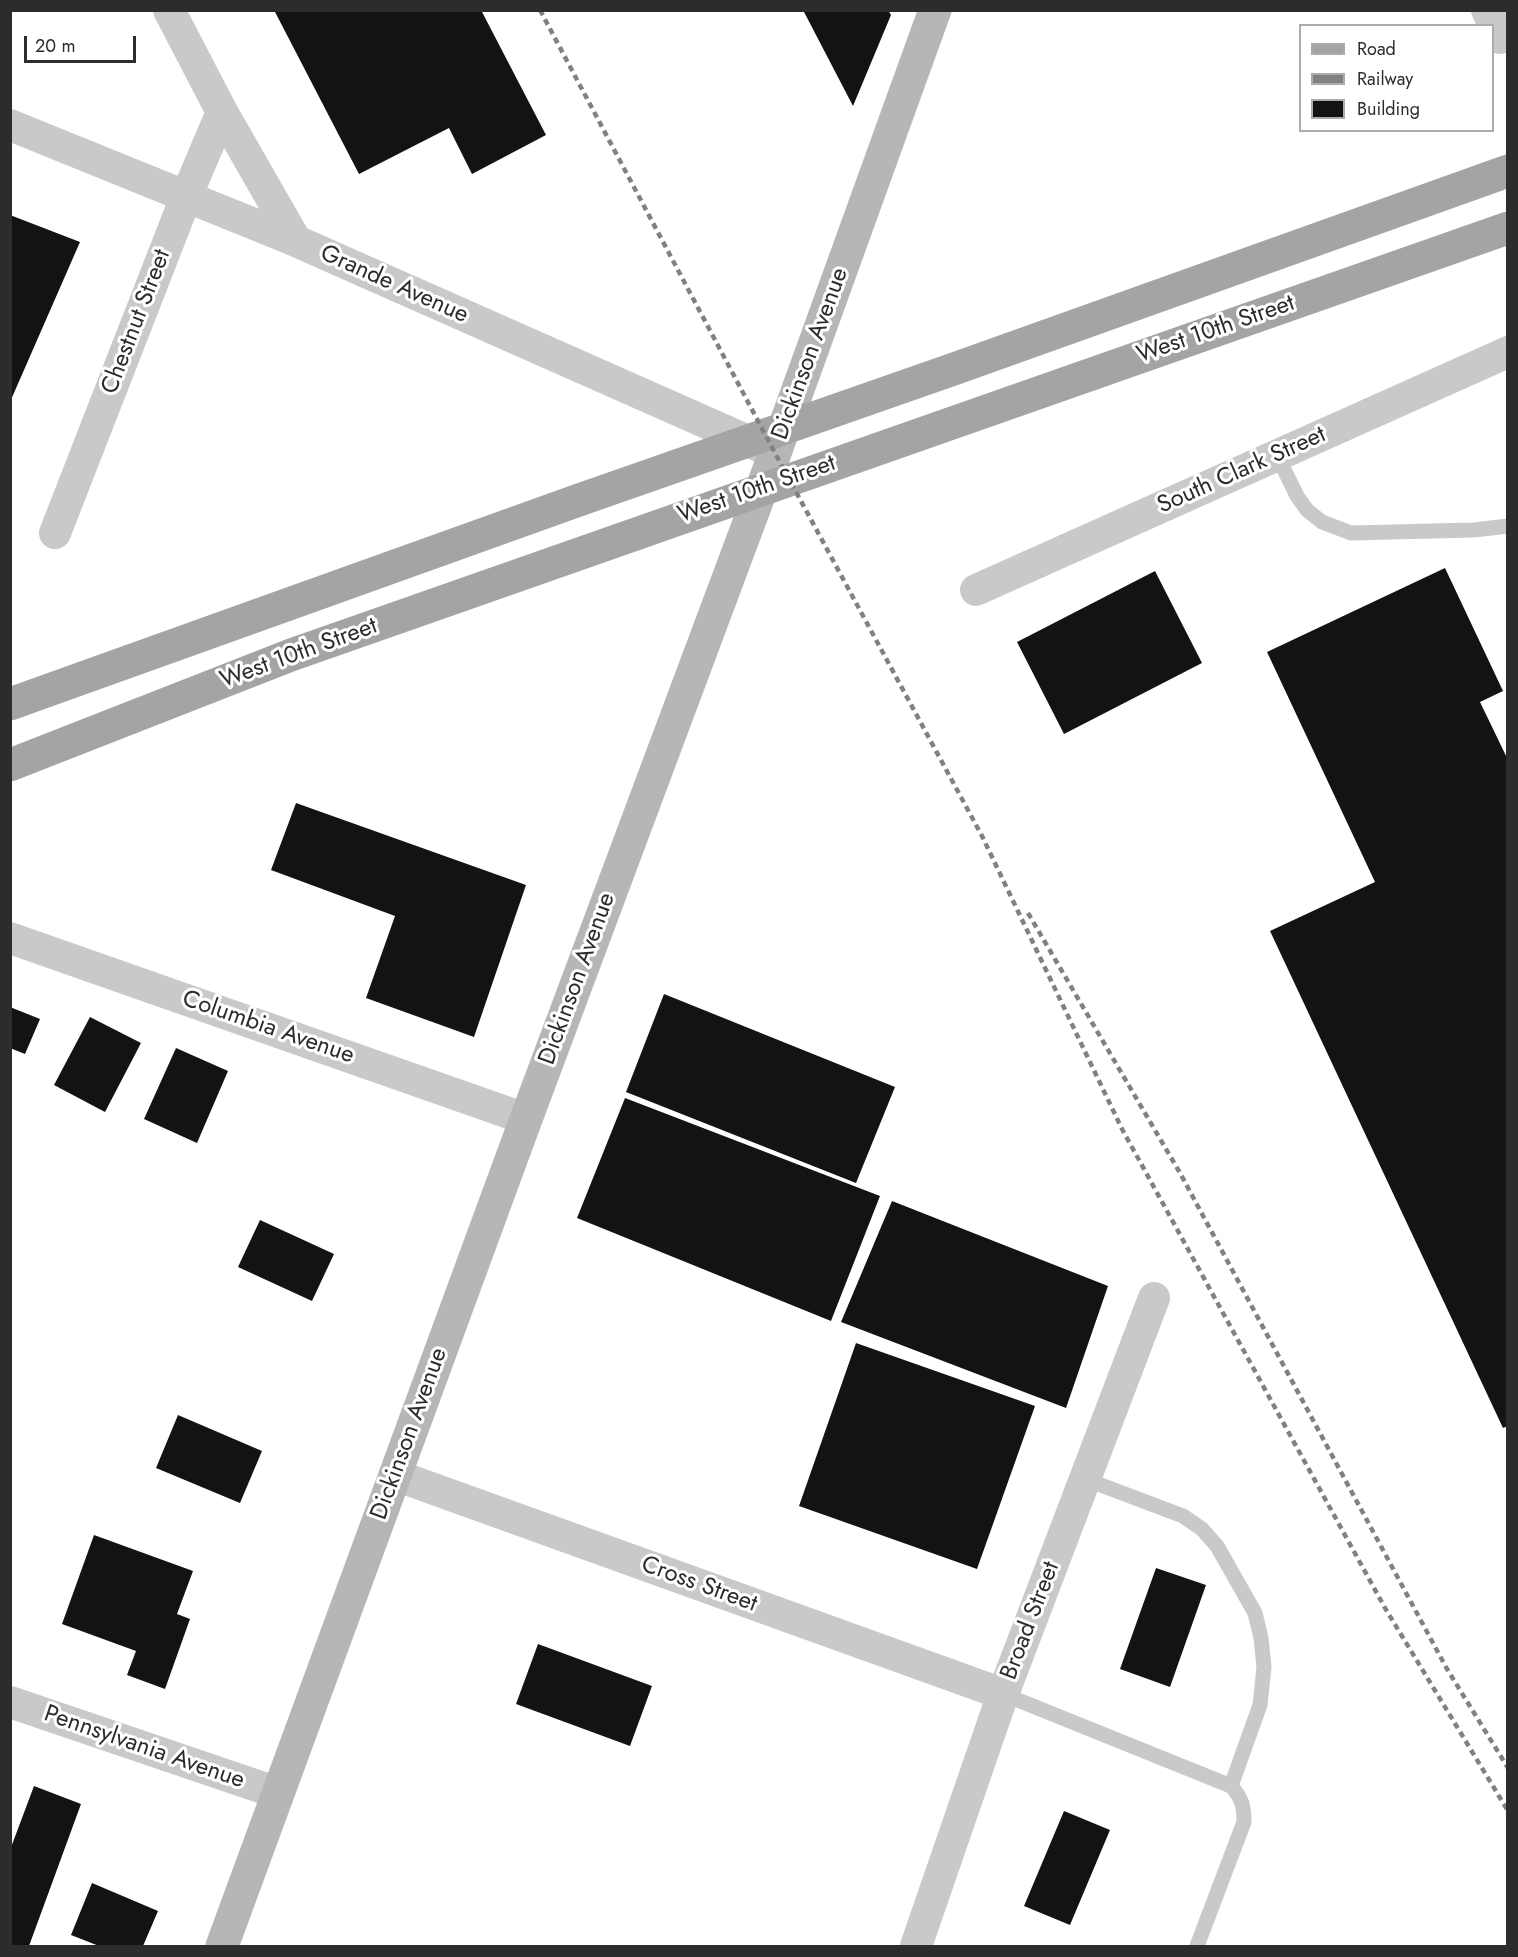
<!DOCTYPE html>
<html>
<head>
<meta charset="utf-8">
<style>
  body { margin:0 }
  #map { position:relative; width:1518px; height:1957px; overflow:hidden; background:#fff; font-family:Jost,sans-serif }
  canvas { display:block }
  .frame { position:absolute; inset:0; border:12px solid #2c2c2c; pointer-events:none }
  .legend { position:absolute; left:1299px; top:24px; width:195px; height:108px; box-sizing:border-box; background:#fff; border:2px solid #ababab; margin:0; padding:8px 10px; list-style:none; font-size:18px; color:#2c2c2c }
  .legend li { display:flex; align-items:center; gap:12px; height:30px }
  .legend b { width:30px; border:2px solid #ababab }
  .scale { position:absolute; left:24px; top:36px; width:112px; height:27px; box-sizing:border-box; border:3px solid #2c2c2c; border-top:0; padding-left:8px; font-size:18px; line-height:21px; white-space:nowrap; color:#2c2c2c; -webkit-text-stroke:4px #fff; paint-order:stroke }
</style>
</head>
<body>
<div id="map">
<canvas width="1518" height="1957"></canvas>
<div class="frame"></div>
<ul class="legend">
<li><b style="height:8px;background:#a4a4a4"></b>Road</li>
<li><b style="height:8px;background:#818181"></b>Railway</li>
<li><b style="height:16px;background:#131313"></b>Building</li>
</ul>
<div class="scale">20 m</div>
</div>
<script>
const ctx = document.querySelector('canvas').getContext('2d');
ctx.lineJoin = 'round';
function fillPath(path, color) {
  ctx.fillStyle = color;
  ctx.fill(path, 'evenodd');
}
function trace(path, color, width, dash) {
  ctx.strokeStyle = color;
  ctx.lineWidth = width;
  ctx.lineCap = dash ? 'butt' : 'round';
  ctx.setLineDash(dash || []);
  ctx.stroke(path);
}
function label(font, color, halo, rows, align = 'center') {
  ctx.font = font + ' Jost,sans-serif';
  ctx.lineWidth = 6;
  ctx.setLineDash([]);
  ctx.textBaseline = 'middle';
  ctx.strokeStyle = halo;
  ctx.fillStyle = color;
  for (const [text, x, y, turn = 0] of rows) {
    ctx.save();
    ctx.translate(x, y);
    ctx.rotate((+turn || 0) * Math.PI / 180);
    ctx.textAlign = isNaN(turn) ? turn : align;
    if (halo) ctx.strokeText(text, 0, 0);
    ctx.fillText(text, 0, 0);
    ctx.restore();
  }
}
fillPath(new Path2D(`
  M274,10h207l65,125 -74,39 -23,-46 -90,46z
  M803,10h85l3,5 -38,91z
  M10,215l70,27 -70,160z
  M1445,568l58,123 -23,11 28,58v666l-5,2 -233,-497 105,-49 -108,-230z
  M1155,571l47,92 -138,71 -47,-92z
  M296,803l230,82 -52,152 -108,-39 29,-82 -124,-46z
  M664,994l231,93 -39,96 -230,-91z
  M10,1007l30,12 -15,35 -15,-6z
  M90,1017l51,26 -36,69 -51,-27z
  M176,1048l52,23 -31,72 -53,-24z
  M625,1098l255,98 -49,125 -254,-103z
  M892,1201l216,85 -42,122 -225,-86z
  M260,1220l74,34 -22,47 -74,-34z
  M856,1343l179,63 -58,163 -178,-63z
  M178,1415l84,36 -22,52 -84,-35z
  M94,1535l99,36 -16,43 13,5 -25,70 -38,-14 9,-24 -74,-27z
  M1156,1568l50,17 -36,102 -50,-18z
  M538,1644l114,42 -22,60 -114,-42z
  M34,1786l47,18 -52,142h-19v-96z
  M1064,1811l46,19 -40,95 -46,-19z
  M92,1883l66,28 -15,35h-44l-28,-11z`), '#131313');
trace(new Path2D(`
  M1277,455l20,41 10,14 15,12 29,11 123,-3 34,-4
  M1085,1479l98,37 19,13 15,17 38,67 6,25 3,29 -4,38 -29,81
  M1003,1694l228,92c11,12 13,20 13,36l-47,124`), '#c9c9c9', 15);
trace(new Path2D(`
  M169,10l53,102 74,129
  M1487,10l13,28
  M10,125l286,116 470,208
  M55,533l131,-336 36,-85
  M976,590l532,-238
  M10,938l516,181
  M395,1475l608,219
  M10,1702l268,91
  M916,1946l87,-252 151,-396`), '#c9c9c9', 32);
trace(new Path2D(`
  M222,1946l304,-827 249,-666 160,-443`), '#b6b6b6', 33);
trace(new Path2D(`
  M10,704l569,-204 372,-130 557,-199
  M10,765l281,-110 1217,-427`), '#a4a4a4', 33);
trace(new Path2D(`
  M540,10l235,443 207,383 140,293 263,479 123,203
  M1028,913l152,260 267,496 61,99`), '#818181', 4.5, [6, 4.5]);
label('24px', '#2c2c2c', '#fff', [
  ["Grande Avenue",394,285,24],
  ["Chestnut Street",137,322,-69],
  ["West 10th Street",1216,330,-19],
  ["Dickinson Avenue",811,354,-70],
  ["South Clark Street",1242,471,-24],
  ["West 10th Street",757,490,-19],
  ["West 10th Street",299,654,-20],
  ["Dickinson Avenue",578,979,-70],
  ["Columbia Avenue",268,1028,19],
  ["Dickinson Avenue",410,1434,-70],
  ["Cross Street",699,1585,20],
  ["Broad Street",1031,1621,-69],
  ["Pennsylvania Avenue",144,1748,19]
]);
</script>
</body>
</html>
